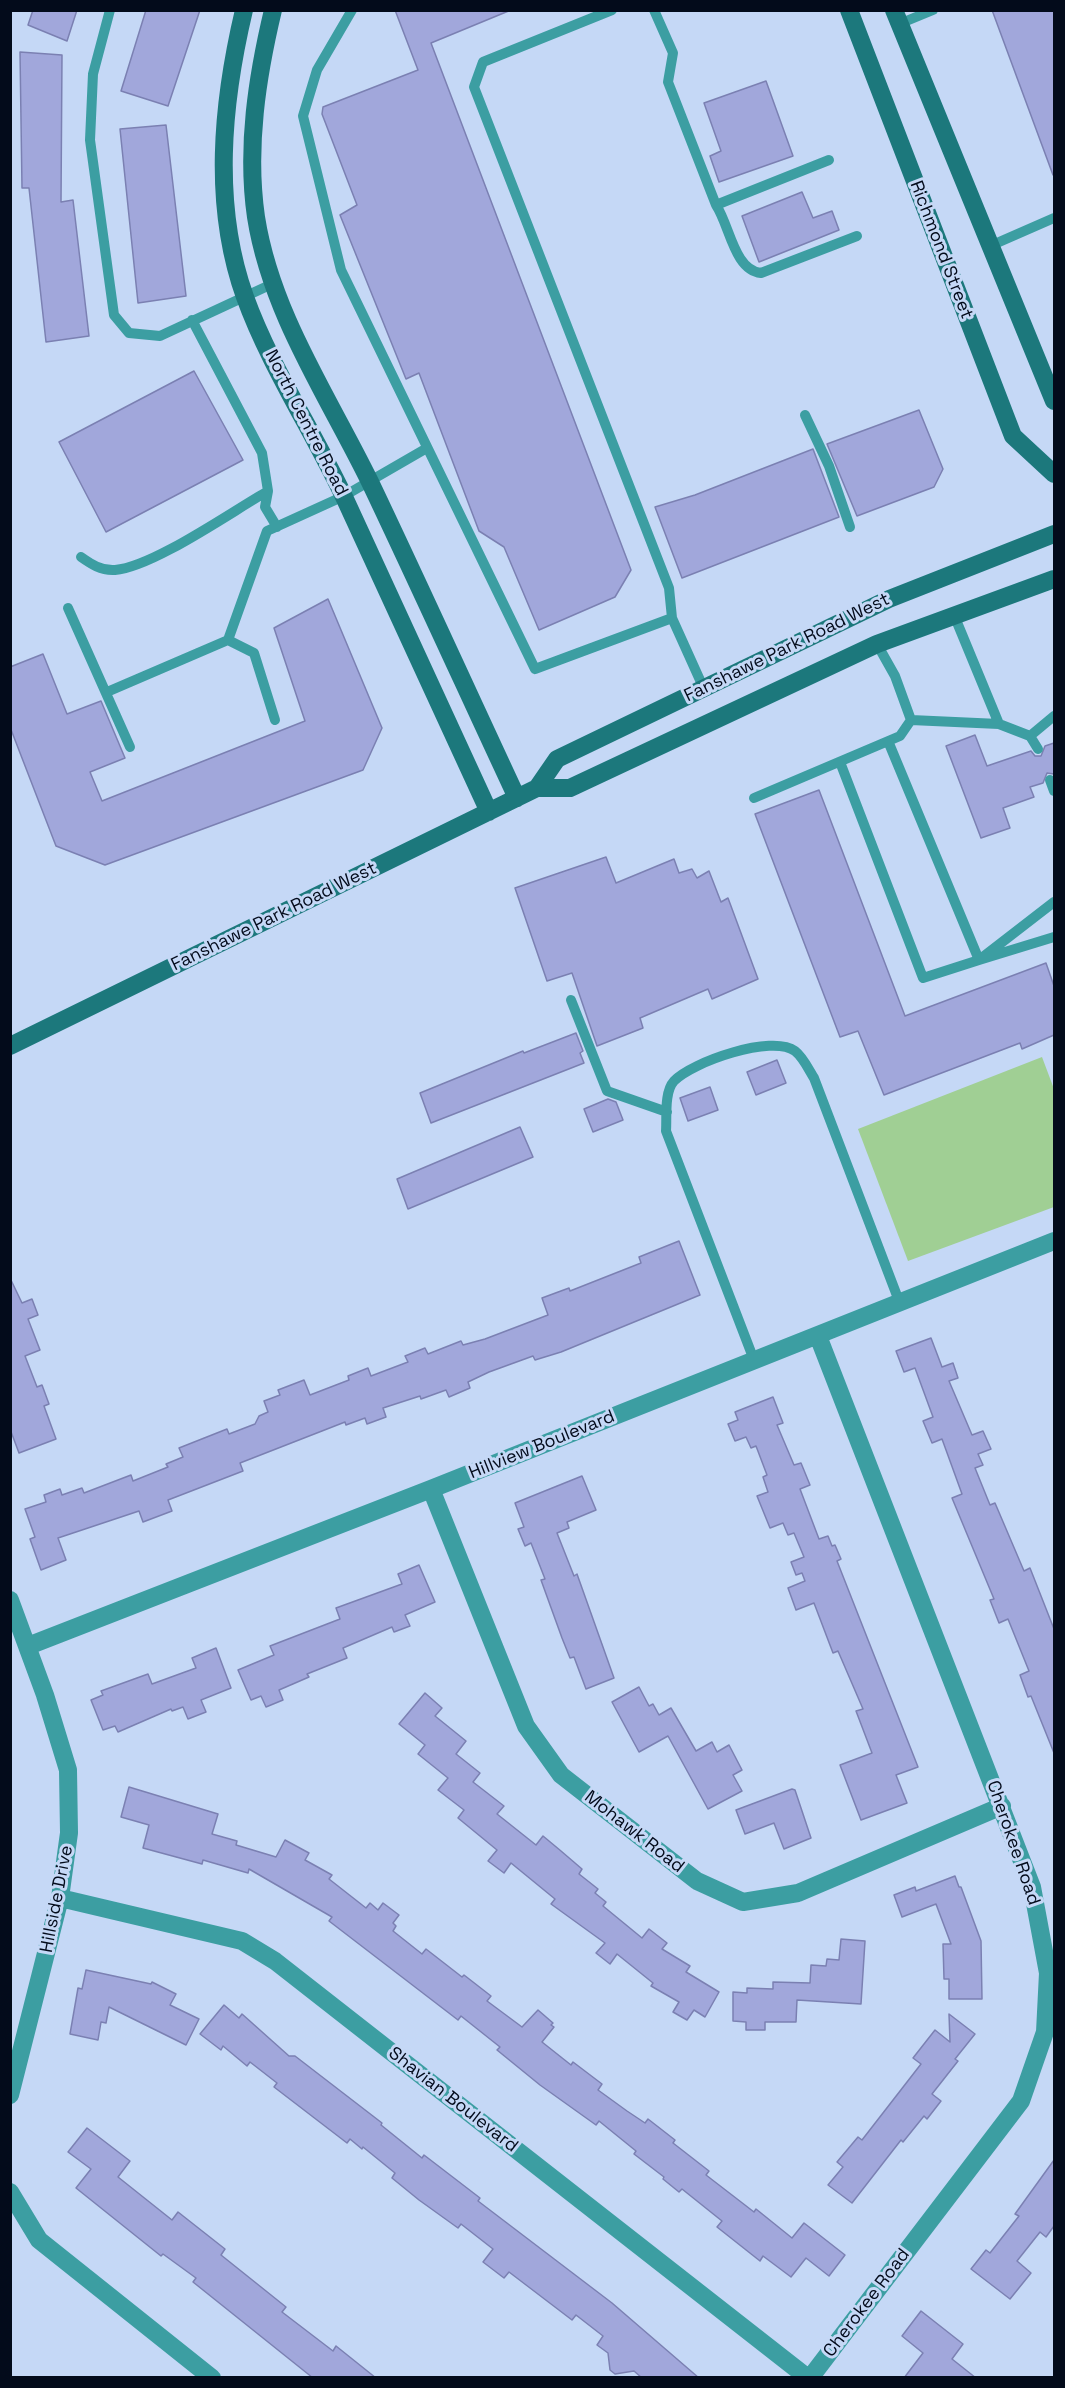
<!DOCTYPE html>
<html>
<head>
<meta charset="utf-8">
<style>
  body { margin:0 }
  #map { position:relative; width:1065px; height:2388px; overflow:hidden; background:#c5d8f6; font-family:"Space Grotesk",sans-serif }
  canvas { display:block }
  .frame { position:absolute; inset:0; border:12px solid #030b1b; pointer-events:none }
</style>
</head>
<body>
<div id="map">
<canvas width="1065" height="2388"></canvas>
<div class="frame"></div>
</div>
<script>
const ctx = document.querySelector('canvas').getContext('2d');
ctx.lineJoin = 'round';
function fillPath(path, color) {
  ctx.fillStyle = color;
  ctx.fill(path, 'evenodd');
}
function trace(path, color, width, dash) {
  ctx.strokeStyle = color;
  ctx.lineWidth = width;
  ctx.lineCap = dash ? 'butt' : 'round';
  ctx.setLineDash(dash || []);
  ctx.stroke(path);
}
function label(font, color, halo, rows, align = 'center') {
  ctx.font = font + ' "Space Grotesk",sans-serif';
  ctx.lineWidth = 6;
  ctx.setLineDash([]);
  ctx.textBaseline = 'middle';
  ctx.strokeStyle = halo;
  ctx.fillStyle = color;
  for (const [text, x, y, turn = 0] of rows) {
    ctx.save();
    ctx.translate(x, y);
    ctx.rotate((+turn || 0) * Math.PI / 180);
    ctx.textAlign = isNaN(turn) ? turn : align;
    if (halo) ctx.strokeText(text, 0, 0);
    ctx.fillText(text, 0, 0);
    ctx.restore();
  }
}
fillPath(new Path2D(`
  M1042,1057l12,32v118l-146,54 -50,-132z`), '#a0cf94');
const building = new Path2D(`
  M33,10h44l-10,31 -39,-16z
  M146,10h54l-32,96 -47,-15z
  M395,10h116l-80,33 200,527 -16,27 -76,33 -35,-83 -25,-16 -60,-158 -13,6 -66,-164 17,-10 -35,-91 1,-7 95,-37z
  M992,10h62v165h-1z
  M20,52l42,3 -1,147 12,-2 16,136 -43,6 -17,-154h-7z
  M766,81l27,75 -74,26 -9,-26 11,-5 -17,-48z
  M166,125l20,171 -48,7 -18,-174z
  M802,192l11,26 19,-7 7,19 -80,32 -17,-46z
  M194,371l49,89 -137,72 -47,-90z
  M919,410l24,59 -9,18 -77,29 -30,-72z
  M813,449l26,68 -157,61 -27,-71 40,-12z
  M328,599l54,129 -19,42 -258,95 -49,-19 -46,-119v-60l33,-13 24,60 34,-13 24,57 -35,14 12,29 203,-80 -31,-93z
  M975,735l12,31 44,-15 4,5h6l4,-10 9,-3v31l-7,-1 -4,10 -13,4 4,10 -31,11 7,20 -29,10 -35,-92z
  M819,790l86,226 141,-53 8,23v49l-32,14 -2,-6 -136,52 -26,-64 -18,6 -85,-223z
  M606,857l10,26 58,-24 5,14 13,-4 5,9 12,-7 12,31 7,-4 30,81 -46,20 -4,-10 -68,29 3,10 -46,18 -25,-73 -25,8 -32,-93z
  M576,1033l7,18 -3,2 4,10 -153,60 -11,-30 103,-42 1,2z
  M777,1060l9,23 -30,12 -9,-23z
  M710,1087l8,23 -30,11 -8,-23z
  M608,1099l8,3 7,18 -30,12 -9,-23z
  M520,1127l13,30 -125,52 -11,-30z
  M679,1241l21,54 -139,57 -26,8 -2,-4 -44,16 -21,10 2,6 -21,9 -3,-7 -25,9 -1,-3 -37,12 3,9 -19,7 -2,-6 -19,7 -1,-3 -105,41 3,8 -75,29 4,11 -29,11 -4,-11 -81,27 8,22 -25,10 -11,-31 5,-2 -10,-28 21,-7 -2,-7 16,-6 2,6 20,-7 2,5 47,-18 2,6 35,-14 -2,-3 17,-7 -4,-9 48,-19 2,5 26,-10 4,-8 9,-4 -4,-11 16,-6 -2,-5 26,-10 6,15 39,-15 -1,-4 20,-8 3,8 37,-14 -3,-6 20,-8 3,6 33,-13 2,4 22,-6 63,-24 -6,-17 27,-10 1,3 71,-28 -2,-6z
  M10,1278l12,25 10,-4 6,16 -10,4 12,31 -15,6 12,31 5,-2 7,19 -5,2 12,33 -37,14 -9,-24z
  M931,1338l11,29 11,-4 5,15 -9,3 23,54 11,-4 8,18 -13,5 5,11 -8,3 15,37 5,-2 29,68 6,-3 24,61v124l-23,-57 -3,1 -8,-22 9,-4 -21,-52 -9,4 -9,-23 4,-1 -42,-101 10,-4 -20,-55 -10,4 -9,-22 10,-4 -18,-49 -11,4 -8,-21z
  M773,1397l10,26 -6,2 17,40 7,-2 9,22 -10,4 19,50 9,-3 4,10 3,-1 6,14 -4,2 81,206 -22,8 11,28 -46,17 -21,-55 32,-12 -16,-42 7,-2 -25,-58 -5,2 -19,-50 -18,7 -8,-22 17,-7 -3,-8 -6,2 -5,-13 13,-5 -10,-24 -6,2 -5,-12 -13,5 -13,-32 11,-4 -5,-15 4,-2 -11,-29 -5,2 -5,-11 -11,4 -7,-17 10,-4 -3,-8z
  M582,1476l14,34 -29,12 2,6 -12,5 17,43 3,-2 37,104 -28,11 -12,-32 -4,1 -8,-20 -21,-58 4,-1 -14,-36 -6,3 -7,-17 6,-2 -9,-24z
  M419,1565l16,37 -30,13 5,11 -16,6 -2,-5 -49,21 4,10 -40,16 2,3 -30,13 4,10 -17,7 -5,-11 -10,4 -13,-30 36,-15 -4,-9 70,-27 -4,-11 66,-24 -4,-10z
  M216,1648l15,40 -30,12 5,12 -18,7 -5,-12 -11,4 -1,-2 -53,23 -3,-6 -12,4 -12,-30 12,-5 -2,-4 47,-17 4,10 44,-16 -4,-10z
  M639,1687l10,19 4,-2 6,11 12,-7 25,43 16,-9 5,10 12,-7 13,25 -9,5 9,16 -34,18 -40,-73 -29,16 -27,-50z
  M425,1693l17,15 -7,8 31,25 -10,13 24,19 -7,9 31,24 -7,8 39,31 7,-9 18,15 21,18 -3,5 19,15 -3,4 11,9 -3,4 39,32 7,-9 18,14 -5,6 28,17 -4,6 33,20 -14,25 -11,-7 -7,10 -14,-8 6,-10 -28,-16 2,-3 -36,-29 -7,10 -14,-11 9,-10 -54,-39 4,-5 -44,-36 -7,10 -16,-12 9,-11 -39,-32 6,-8 -26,-20 10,-12 -30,-24 7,-9 -26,-21z
  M129,1787l89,27 -6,20 25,7 -1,4 40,12 9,-17 24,13 -4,7 27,15 -3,4 37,29 4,-5 8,7 5,-7 16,12 -6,8 3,3 -3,5 29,23 4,-5 36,28 2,-2 27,21 -4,5 35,26 16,-17 15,13 -2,2 3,2 -12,15 29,23 2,-3 29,22 -4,6 29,21 18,12 3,-4 27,21 -2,3 36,28 -3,4 48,37 2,-3 36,29 12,-15 41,32 -16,21 -23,-18 -15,19 -28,-21 -3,5 -43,-34 5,-6 -40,-32 -3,3 -16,-13 1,-2 -30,-23 2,-3 -37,-30 -3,4 -56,-40 -43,-35 3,-3 -39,-31 -3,4 -129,-99 3,-4 -83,-48 -1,4 -45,-13 -1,4 -59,-16 6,-23 -28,-8z
  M792,1789l3,1 16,48 -27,11 -10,-26 -29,11 -9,-24z
  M955,1876l4,11h2l20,54 1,58h-33v-20h-5l-1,-35h8l-15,-40 -34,13 -8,-22 21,-8 1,4z
  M841,1939l24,2 -4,63 -64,-4 -1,22h-31v8h-19v-8l-13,-1v-29l14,1v-5l26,1v-7l37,1 1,-18 15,1 1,-7 12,1z
  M86,1970l65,14 1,-2 24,12 -6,11 29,14 -13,26 -77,-38 -3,16 -5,-1 -3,18 -28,-6 8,-46 4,1z
  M224,2005l15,13 3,-4 47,42h6l87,67 -1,2 41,33 2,-3 56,43 -2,3 134,102 87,75h-57l-8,-7 -19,3 -5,-4 -2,-17 -11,-8 6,-9 -27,-21 -4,5 -63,-48 -5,6 -21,-16 10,-13 -32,-25 -3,4 -39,-28 -27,-22 3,-5 -32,-26 -1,2 -12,-10 -3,4 -73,-56 3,-4 -27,-21 -3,4 -24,-20 -2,4 -21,-16z
  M949,2014l26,20 -20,25 3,2 -26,33 9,7 -14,18 -3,-3 -21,26 -2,-2 -49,63 -24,-18 15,-18 -6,-5 21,-25 4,3 59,-76 -8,-6 22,-28 15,12z
  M87,2128l43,33 -12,16 54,43 6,-8 47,37 -4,6 65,52 -4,5 51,39 3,-5 40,32h-63l-120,-96 3,-4 -33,-24 -2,2 -85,-68 15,-19 -23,-17z
  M1054,2160v66l-8,11 -6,-5 -23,29 14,12 -21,26 -39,-30 15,-19 4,3 29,-37 -4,-2z
  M921,2311l42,33 -11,15 24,19h-72l19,-25 -21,-17z`);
fillPath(building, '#a1a7db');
trace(building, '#7b80b2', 1.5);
trace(new Path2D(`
  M110,10l-17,64 -3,66 24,175 15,18 31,3 112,-52
  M352,10l-35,60 -14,46 38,154 194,399 137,-51
  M612,10l-129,52 -9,25 195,501 3,30 32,71
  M654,10l19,43 -5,29 48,123 113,-45
  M899,24l34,-14
  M716,205c14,21 18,65 45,68l96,-37
  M990,246l64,-28
  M192,320l70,133 6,38 -3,16 12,20
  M805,415l24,51 21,61
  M81,557c10,7 20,14 34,13 38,-3 116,-58 153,-79
  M68,608l62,139
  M954,615l45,109
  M228,640l26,13 21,67
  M107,692l121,-52 39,-109 77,-35 83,-48
  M911,720l88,4 31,12 8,13
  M1030,736l24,-20
  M888,741l91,219 75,-23
  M840,762l83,216 56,-18 75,-58
  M1050,780l4,11
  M754,798l146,-62 11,-16 -16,-44 -18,-32
  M571,1000l36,91 60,21
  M754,1360l-88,-229c1,-14 -2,-39 8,-50 18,-19 98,-47 121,-30 8,6 14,19 19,27l85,223`), '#3c9ea2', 10);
trace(new Path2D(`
  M431,1489l95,237 35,49 136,106 46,21 55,-9 204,-87
  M10,1600l35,95 23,75 1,63 -9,65 -50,197
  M28,1646l403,-157 623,-248
  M60,1898l182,43 33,20 533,417
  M10,2192l29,48 173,138
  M810,2378l211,-277 24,-69 3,-59 -16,-86 -214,-551`), '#3c9ea2', 18);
trace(new Path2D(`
  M244,10c-22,93 -32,195 1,287 24,67 69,136 100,202 48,105 96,209 144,313
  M273,10c-16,67 -27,138 -17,207 15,96 72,179 114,265 50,105 98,211 147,316
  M849,10l164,426 41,38
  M894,10l160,391
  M537,788l20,-29 332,-160 165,-65
  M10,1046l527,-258h33l307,-144 177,-65`), '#1c787c', 18);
label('18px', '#030b1b', '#c5d8f6', [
  ["Richmond Street",941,250,69],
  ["North Centre Road",306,423,63],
  ["Fanshawe Park Road West",787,648,-26],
  ["Fanshawe Park Road West",274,917,-26],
  ["Hillview Boulevard",542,1445,-22],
  ["Mohawk Road",634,1832,38],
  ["Cherokee Road",1013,1843,71],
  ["Hillside Drive",57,1899,-79],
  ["Shavian Boulevard",453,2100,38],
  ["Cherokee Road",867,2303,-53]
]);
</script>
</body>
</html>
